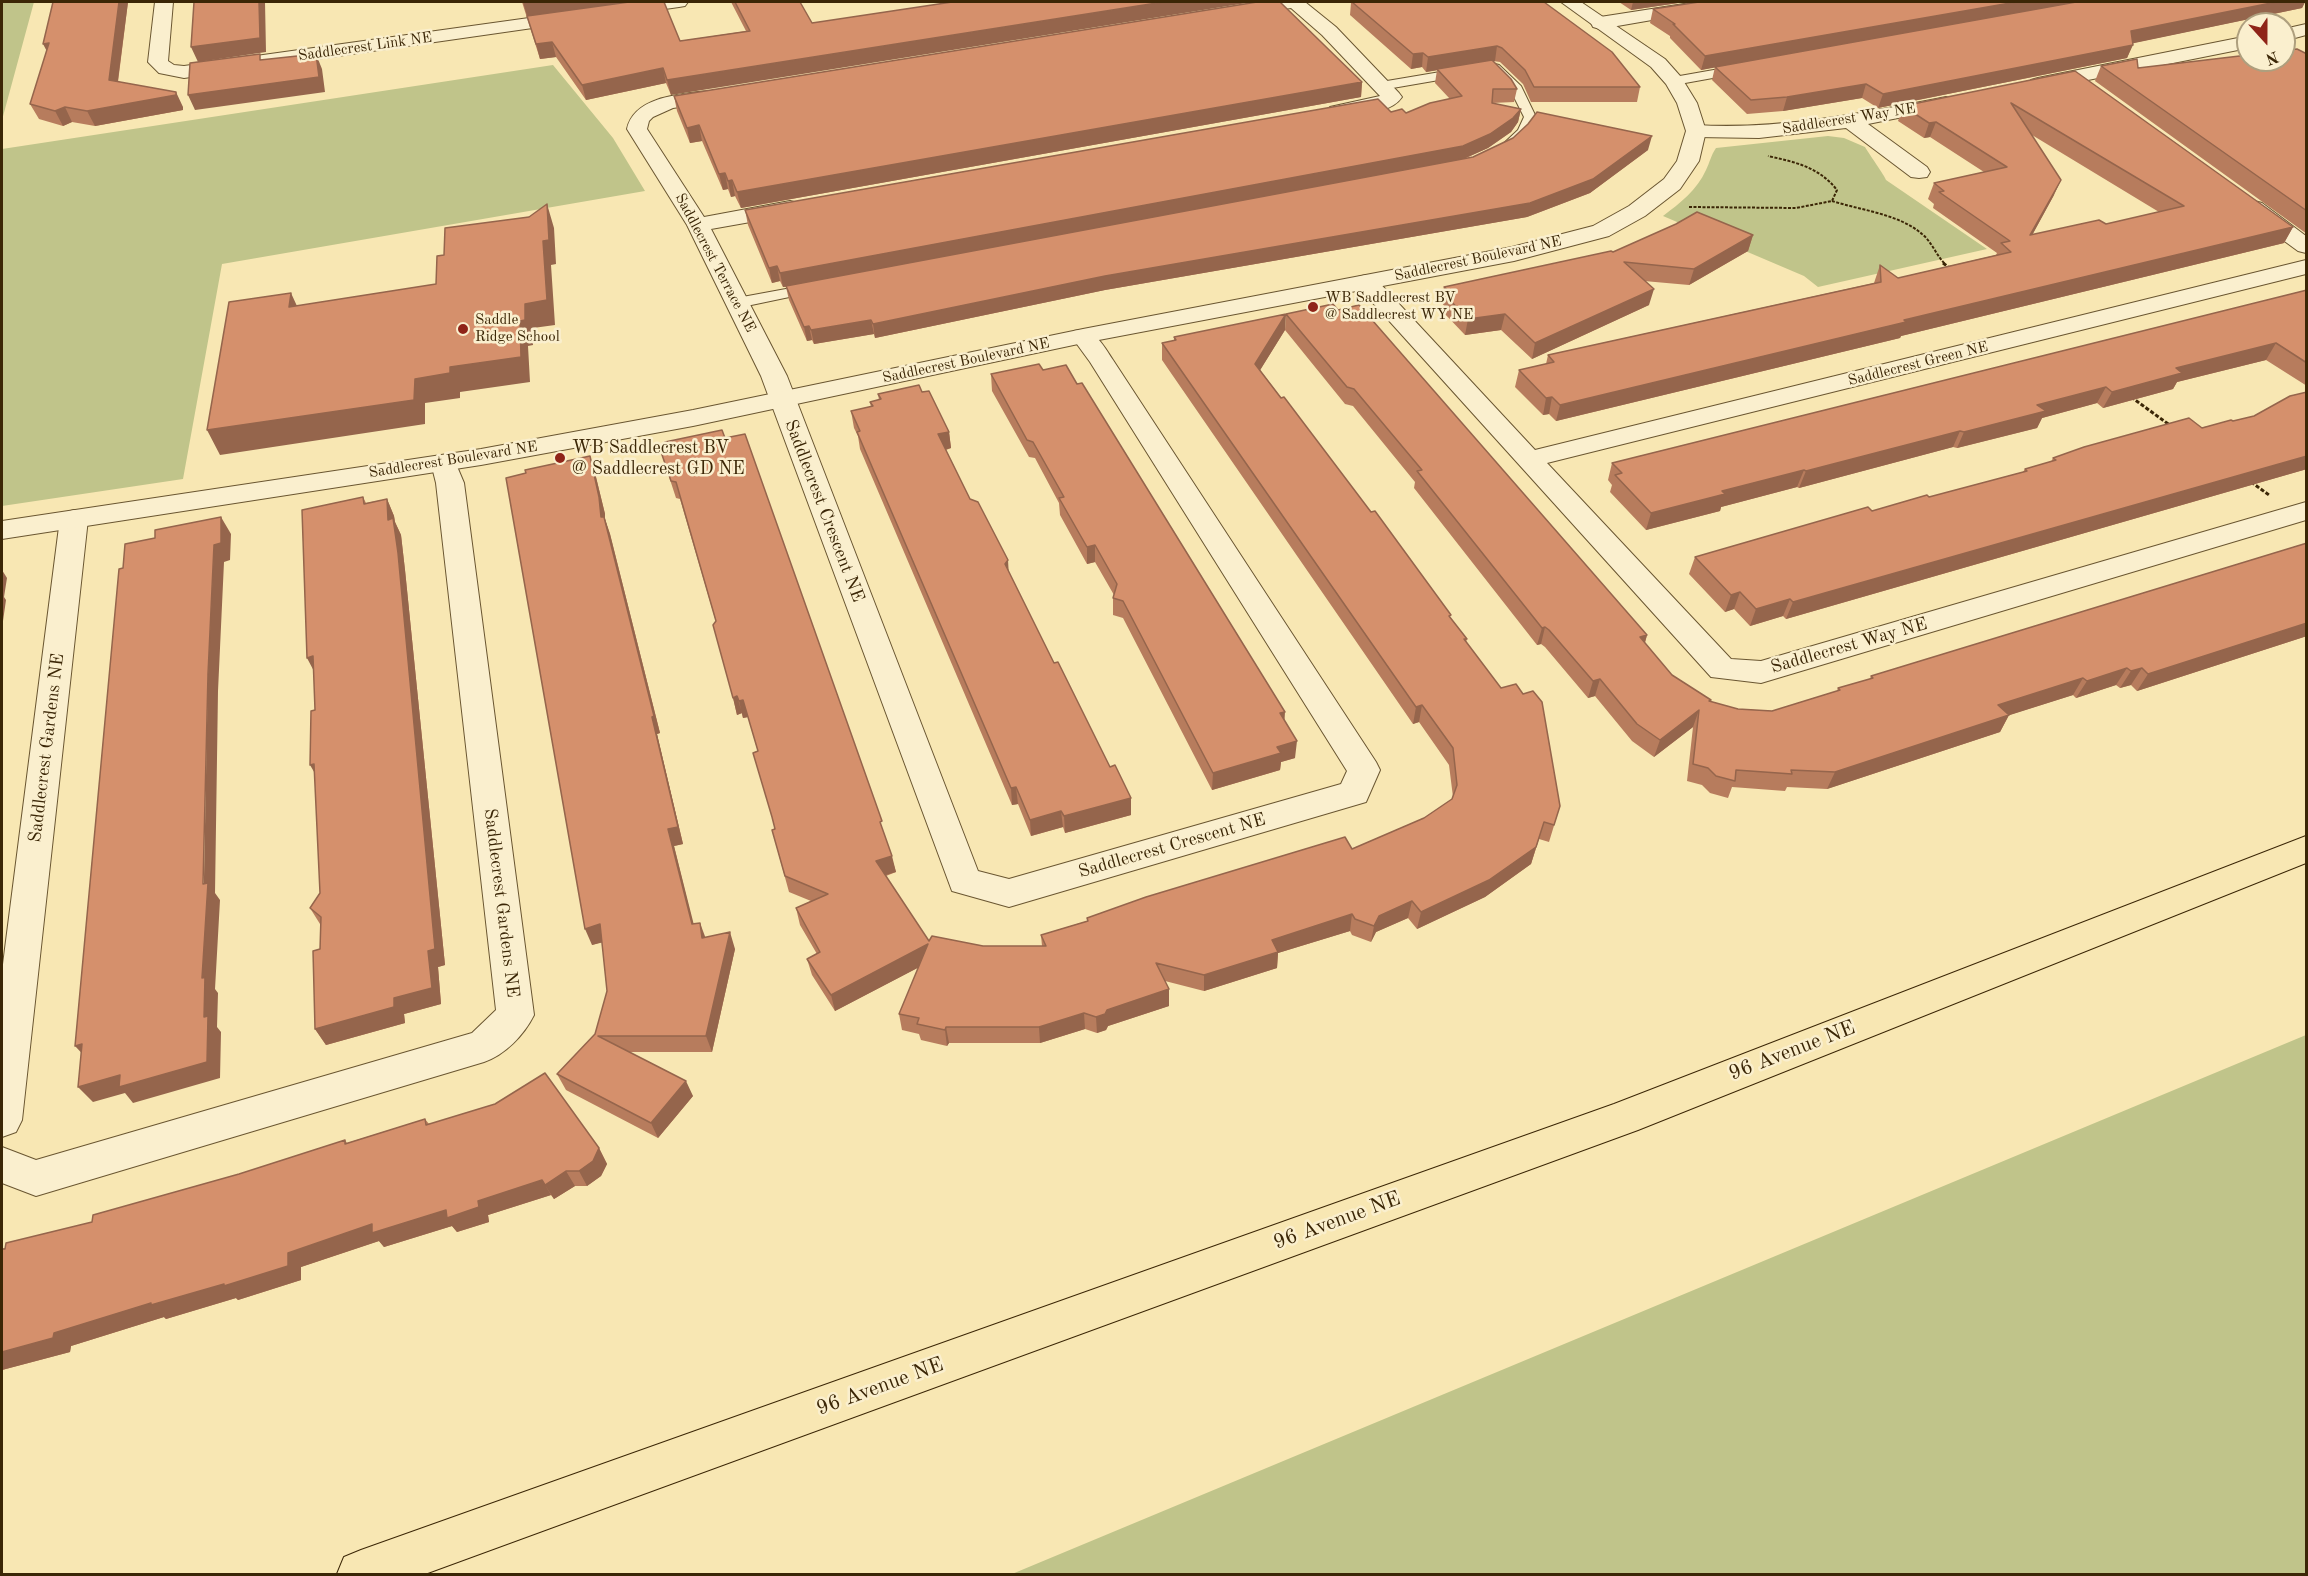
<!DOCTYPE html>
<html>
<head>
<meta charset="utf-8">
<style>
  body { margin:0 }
  #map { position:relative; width:2308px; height:1576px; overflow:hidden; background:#f8e7b3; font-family:"Old Standard TT",serif }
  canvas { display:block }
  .frame { position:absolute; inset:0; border:3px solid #3b2606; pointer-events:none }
  .north { position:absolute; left:2236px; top:12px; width:60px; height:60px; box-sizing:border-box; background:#faefce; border:2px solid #ae9f7e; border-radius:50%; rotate:159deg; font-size:16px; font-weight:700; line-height:24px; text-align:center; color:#3b2606 }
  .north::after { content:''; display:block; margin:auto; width:21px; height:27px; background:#8f2418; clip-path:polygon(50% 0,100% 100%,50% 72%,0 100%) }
</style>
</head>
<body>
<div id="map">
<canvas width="2308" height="1576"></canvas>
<div class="frame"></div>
<div class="north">N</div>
</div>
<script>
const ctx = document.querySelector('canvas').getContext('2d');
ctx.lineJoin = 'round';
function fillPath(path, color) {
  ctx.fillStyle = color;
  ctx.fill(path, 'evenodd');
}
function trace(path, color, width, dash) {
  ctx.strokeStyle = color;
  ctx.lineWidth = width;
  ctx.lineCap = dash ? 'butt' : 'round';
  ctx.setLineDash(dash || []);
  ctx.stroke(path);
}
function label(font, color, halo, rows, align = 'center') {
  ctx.font = font + ' "Old Standard TT",serif';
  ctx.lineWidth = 5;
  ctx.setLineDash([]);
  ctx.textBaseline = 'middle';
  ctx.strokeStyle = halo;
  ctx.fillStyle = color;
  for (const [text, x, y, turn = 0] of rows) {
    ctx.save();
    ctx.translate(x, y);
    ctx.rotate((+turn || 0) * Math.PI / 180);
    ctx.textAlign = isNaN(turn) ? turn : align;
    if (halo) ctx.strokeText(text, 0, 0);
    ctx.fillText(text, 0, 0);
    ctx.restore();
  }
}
fillPath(new Path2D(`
  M2,2h32l-32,118z
  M553,65l60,73 32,53 -423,73 -39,215 -181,27v-357z
  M1828,136l16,2 21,9c4,7 20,29 21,33l101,69 -169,38 -14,-11 -141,-60c17,-13 34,-26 43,-46 4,-8 5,-15 10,-22z
  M2306,1035v539h-1294z`), '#c0c48a');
const service = new Path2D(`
  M1495,64l4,1 22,21 15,31c-5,14 -12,27 -27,32l-7,-4 16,-15 6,-13 -13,-26 -22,-23z
  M1742,65l4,1 2,3 -2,3 -72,13 -6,-4 6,-4z
  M1464,68l6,4 -2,3 -87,15 -6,-4 6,-4z
  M813,284l5,1 2,3 -2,3 -81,17 -8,-5 8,-5z`);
const minor = new Path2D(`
  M155,2h18l-5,59 6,4 10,1 460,-64h44l-3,4 -6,1 -495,71 -25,-5 -11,-11z
  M1264,2h41l31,25 63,66 3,4c-12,18 -45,17 -65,20l-7,-2 -3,-4 3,-4 50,-11 -58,-61 -31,-27 -53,8 -6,-1 -3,-4 3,-4z
  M1697,2h39l-3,4 -6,1 -127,22 -7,-2 -2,-4 2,-4 7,-2z
  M2306,24v11l-22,6v-12z
  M2248,36v12l-210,42 -7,-2 -3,-4 3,-4 7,-2z
  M719,90l7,2 3,4 -3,4 -53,8 -20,9 -4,4 -2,8 57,88 86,-16 8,2 3,5 -3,5 -8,2 -79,14 76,147 191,495 31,8 332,-95 6,-13 -257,-409 -19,-26 3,-5c20,-5 29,14 39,29l263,402 4,8 -14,32 -357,105 -57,-16 -191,-515 -74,-151 -60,-96c8,-36 62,-35 92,-39z
  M1946,97l7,2 3,4 -3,4 -85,17 59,43 3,5 -3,5 -8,1 -8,-1 -65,-49 -87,10 -63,-1 -7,-2 -3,-4 3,-4 7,-2c85,5 167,-12 250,-28z
  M2254,201l8,2 44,33v17l-8,-2 -52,-38 -3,-5 3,-5z
  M2306,260v14l-759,189 184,196 30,2 545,-159v18l-545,163 -50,-6 -357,-395 4,-5 8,-2 8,2 161,173z
  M444,455l9,2 11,26 70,532c-10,20 -29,40 -50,47l-448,134 -34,-13v-36l34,13 436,-127 24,-23 -60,-527 -5,-20 4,-6z
  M74,510l10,3 4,6 -66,601 -6,12 -14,5v-165l58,-453 4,-6z`);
const tertiary = new Path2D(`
  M1561,2h20l84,57 16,18 16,26 9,28 -7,30 -19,28 -35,27 -36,20 -95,25 -431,82 -390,83 -212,39 -479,74v-18l479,-72 212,-39 390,-81 429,-82 81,-21 36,-20 35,-27 13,-18 9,-30 -9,-28 -11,-19 -15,-17z`);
const primary = new Path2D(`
  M2306,836v27l-668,267 -1213,444h-88l7,-17 17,-7 1253,-446z`);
trace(service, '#6a5631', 2);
trace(minor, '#6a5631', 2);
trace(tertiary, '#6a5631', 2);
trace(primary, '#3b2606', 2);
trace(new Path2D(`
  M1832,201c28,9 67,13 90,33 10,8 14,21 23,30
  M1689,207l107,1 36,-7 5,-11c-18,-23 -42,-28 -69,-34`), '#3b2606', 2, [3, 1.5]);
trace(new Path2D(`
  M1943,263l8,6
  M2131,397l40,29
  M2251,482l18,13`), '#3b2606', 3, [4, 2]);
fillPath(service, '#faefce');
fillPath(minor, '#faefce');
fillPath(tertiary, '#faefce');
fillPath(primary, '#f8e7b3');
fillPath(new Path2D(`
  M53,2h75l-10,80 65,25v3l-88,16 -23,-4 -9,4 -24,-7 -9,-15 17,-53z
  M522,2l158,39 66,-10 -15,-29h69l-129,93 -5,-12 -80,17 -30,-43 -16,2z
  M1349,2h195l96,85 -3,15h-106l-8,-18 -23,-22 -7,-1 24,28 -3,13 -22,1 29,6 -3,13 -7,10 -23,16 -22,10 182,-8 -58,43 -63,24 -422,73 -230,48 -1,-4 -60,10 -2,-4 -5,1 -18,-41 -3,-13h-3l-3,-6 -8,2 -24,-58 -3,-15 646,-98 15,1 44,-14 -15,-16 2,-13 -11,2 -4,-5 -11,2 -61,-54 1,-12z
  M1619,2h66l-54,8z
  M1699,2h606l-3,6 -169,35 -6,15 -249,50 -16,-10 -79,13 -36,3 -35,-34 3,-13 -14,3 -31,-32v-2l-20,-13 3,-14z
  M2307,54v180l-212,-153 6,-15 37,2z
  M2075,71l218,156 -9,16 -383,93 -1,2 -344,83 -7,-7 -6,1 -28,-28 4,-17 27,-6 2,-9 326,-72 6,-18 18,13 98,-23 1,-2 -64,-45 1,-4 -6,-5 6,-16 50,-11 -54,-35 -6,1 -26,-17 5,-15zM2032,135l127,77 -53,12 -74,11 22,-40z
  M1362,82l-1,15 -620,111 -6,-12 -4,1 -3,-8 -5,1 -21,-49 -12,2 -13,-32 -3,-15z
  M1753,235l-5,16 -59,34 -45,-4 5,24 -117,54 -31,-29 -36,5 -21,-22 1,-6 -3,-4 2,-16 169,-35z
  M2307,290v96l-41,-26 -89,22 -4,7 -70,19 -6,-5 -55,15 -5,10 -80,20 -4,-1 -154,41 -2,-1 -76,20 -1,4 -74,19 -36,-38 2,-7 -4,-5 4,-17z
  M1286,314l361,321 -2,8 27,32 39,27 27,7 34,2 65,-20 1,-3 32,-9 1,-3 436,-133v93l-170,55 -6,-6 -11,3 -4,-3 -40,13 -3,-3 -64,20 -9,17 -173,57 -40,-2 -2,4 -53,-4 -4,11 -18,-5 -8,-8 -15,-4 6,-54 -39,30 -22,-16 -37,-45 -7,2 -43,-51 -4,-3 -4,1 -123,-157 1,-6 -62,-76 -8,-2 -60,-74z
  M1285,330l-25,40 207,269 -1,3 94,164 -11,36 -10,-3 -8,25 -46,33 -68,32 -9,-11 -32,14 -5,10 -19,-7 -2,-4 -72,22 -1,15 -73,23 -39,-10 4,8v17l-61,20 -2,4 -9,3 -12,-4 -45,14h-91l-2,3 -26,-6 -2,-6 -17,-4 -3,-16 20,-47 -84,44 -23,-36 -5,-16 10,-5 -17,-29 -4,-17 15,-7 -22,-9 -17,-62 3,-1 -17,-77 -10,-35 -5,1 -1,-5 -5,2 -21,-93 -36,-123 -4,-1 -16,-49 225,387 11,36 -10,4 43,65 54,5h59l-1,-11 46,-14v-3l265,-69 72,-31 28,-19 1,-2 -4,-32 -30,-43 -6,2 -251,-364v-17l12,-2v-4z
  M1043,370l241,351 11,37 -14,4 -1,8 -68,20 -89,-172 -10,-3v-17l1,-3 -19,-33 -8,2 -27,-49 -1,-12 -24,-45 -6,-1 -37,-66 -1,-17z
  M922,392l27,40 2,16 -5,2 24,49 38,61v11l46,92 56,104 21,31v17l-66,18 -2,-6 -32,9 -13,-32 -6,1 -152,-356 -2,-13 -4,-8 -3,-17 20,-4 -1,-5 9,-2 -1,-6z
  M2254,416l53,53 -521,150 -3,-3 -33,10 -16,-17 -9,3 -36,-38 6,-17 234,-60 94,-25 2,-3 26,-7 2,-4 180,-37z
  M595,473l10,41v5l5,15 50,199 -3,1 26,110 -9,2 19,78 12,13 30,12 -23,103h-82l63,44 -35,42 -92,-48 -9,-16 38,-40 12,-43 -5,-49 -10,3z
  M363,497l3,6 21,-4 7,17 1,6 6,13 4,35 40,395 -7,2 3,37 -37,10 1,9 -79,22 -11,-16 5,-80v-25l-10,-16 10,-15z
  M425,1119l4,5 170,24 8,16 -6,12 -14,10h-12l-21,13 -3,-4 -63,20 1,7 -32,10 -5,-6 -68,21 -5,-6 -78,26v13l-63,20 -2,-2 -70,21 -2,-2 -93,29 -1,6 -68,18v-121l90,-27 253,-82 2,3z`), '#b77c5d');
fillPath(new Path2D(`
  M119,2h9l-12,93 -7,-15z
  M259,2h6l1,50 -68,10 -7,-15z
  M523,2h108l-104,14z
  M1163,2h90l-582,93 -4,-15z
  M1633,2h52l-54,8z
  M2016,2h69l-384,68 4,-14z
  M2276,2h29l-3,6 -177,37 6,-14z
  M552,42l4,15 -16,2 -4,-15z
  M49,43l2,16 -8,-15z
  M2133,45l-6,13 -249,50 5,-14z
  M1497,46l-2,15 -69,11 2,-15z
  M1423,53l-1,14 -11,2 2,-15z
  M316,54l6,15 3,23 -130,18 -7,-15z
  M663,68l3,15 -80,17 -4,-15z
  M1362,82l-1,15 -620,111 -4,-16z
  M1866,84l-4,14 -79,13 4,-14z
  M176,92l7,15v3l-88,16 -8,-15z
  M65,107l7,15 -9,4 -8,-15z
  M1521,109l-3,13 -7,10 -23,16 -27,12 -678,127 -3,-14z
  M1936,122l-6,15 -6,1 5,-15z
  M699,125l3,16 -12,2 -3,-15z
  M1652,136l-4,14 -58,43 -63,24 -422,73 -230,48 -2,-14z
  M725,173l3,16 -5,1 -4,-16z
  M732,180l3,16 -4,1 -3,-16z
  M2061,180l-7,15 -31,57 7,-17z
  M547,204l7,24 2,36 -5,1 4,60 -22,3v17l-5,1 2,36 -70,10v6l-35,5v21l-205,31 -13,-25 208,-51 35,-12 75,-63 18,-63z
  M2293,227l-9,16 -383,93 -1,2 -344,83 4,-16 344,-85z
  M1753,235l-5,16 -59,34 5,-16z
  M777,266l3,15 -8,2 -3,-15z
  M1654,289l-5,16 -117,54 3,-16z
  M291,293l11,24 -13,-10z
  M1286,314l-1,16 -31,50 1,-16z
  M1505,314l-4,16 -36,5 3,-16z
  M871,320l3,14 -60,10 -3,-14z
  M809,326l3,14 -5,1 -3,-14z
  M2276,343l-10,17 -89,22 -4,7 -70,19 9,-16 64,-24z
  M2106,387l-9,16 -55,15 -5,10 -80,20 7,-16 73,-27z
  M1552,397l-3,17 -6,1 3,-17z
  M1960,431l-7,16 -154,41 7,-17z
  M949,432l2,16 -11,3 -2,-17z
  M590,456l5,17 10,41v5l5,15 50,199 -3,1 26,110 -9,2 24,95 -6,-17 -24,-95 -67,-312z
  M2307,456v13l-521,150 7,-17z
  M1804,470l-7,17 -76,20 -1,4 -74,19 5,-17 71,-22z
  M387,499l7,17 1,6 6,13 4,35 40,395 -7,2 3,37 -37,10 1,9 -79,22 -11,-16 79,-31 -6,-478z
  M221,517l10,17 -1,26 -6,2 -6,129 -3,202 5,7 -5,89 3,4 -1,34 4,5 -1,46 -87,25 -8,-10 -32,9 -15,-15 126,-70 -2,-39 6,-304 6,-129z
  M1095,545v17l-8,2v-17z
  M1008,560l1,17 -4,-13z
  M2,570l5,8 -3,19 2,3 -4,28z
  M1740,592l-6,17 -9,3 6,-17z
  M1790,599l-7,17 -33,10 6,-17z
  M2307,623v13l-170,55 11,-17z
  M1545,627l-4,17 -4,1 5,-17z
  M1647,635l-5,17 -2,-15z
  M313,656l3,19 -9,-17z
  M2127,668l-11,17 -40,13 11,-17z
  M2142,668l-11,17 -11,3 11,-17z
  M2083,678l-10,17 -85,27 10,-17z
  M1600,679l-5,17 -7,2 5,-17z
  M737,696l5,17 -5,2 -4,-17z
  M743,700l5,17 -5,1 -4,-17z
  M1422,705l-3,17 -6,2 3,-17z
  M1699,710l-6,17 -39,30 6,-17z
  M1285,712l-1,17 -4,-16z
  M2009,715l-9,17 -173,57 8,-17z
  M1297,741l-2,17 -14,4 -1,8 -68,20 1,-17 64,-26z
  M314,764l6,18 -10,-17z
  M1016,787l2,17 -6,1 -1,-17z
  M1131,798v17l-66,18 -1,-17z
  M1061,811l2,16 -32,9 -1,-16z
  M1544,822l-13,42 -46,33 -68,32 4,-17z
  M892,856l4,16 -17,5 -3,-16z
  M1412,901l-4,17 -32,14 -5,10 3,-16 5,-10z
  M1352,914l-2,17 -72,22 -1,15 -73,23v-16l68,-35z
  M700,923l6,16 -4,-1z
  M600,924l8,17 -16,4 -7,-16z
  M730,932l5,17 -23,103 -6,-16z
  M928,944l3,17 -96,50 -4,-16z
  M1169,989v17l-61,20 -2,4 -9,3 -1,-16 11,-7z
  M1084,1013l1,16 -45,14 -1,-16z
  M946,1027l3,16 -2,3 -2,-16z
  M82,1044l8,18 -15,-16z
  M686,1081l7,15 -35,42 -7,-15z
  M599,1148l8,16 -6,12 -14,10 -8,-15z
  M566,1171l9,15 -21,13 -9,-14z
  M542,1180l9,15 -63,20 1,7 -32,10 -5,-6 -68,21 -5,-6 -78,26v13l-63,20 -2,-2 -70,21 -2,-2 -93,29 -1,6 -68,18v-18l52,-19 318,-109 74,-14 32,-9z`), '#95654c');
const building = new Path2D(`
  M53,2h66l-10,78 67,12v3l-89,16 -22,-4 -10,4 -25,-7 19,-61 -6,1z
  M194,2h65l1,36 -69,9z
  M629,2h35l16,39 70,-10 -15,-29h65l12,21 140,-21h211l-496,78 -4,-12 -81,17 -30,-43 -16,2 -9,-28z
  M1257,2h23l82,80 -625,110 -5,-12 -4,1 -3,-8 -6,1 -20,-49 -12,3 -13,-32z
  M1352,2h192l68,50 28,35h-106l-9,-17 -23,-22 -5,-2 -69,11 -5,-4 -10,1z
  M1699,2h317l-311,54 -32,-32h2l-22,-15z
  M2076,2h200l-145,29 2,14 -250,49 -17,-10 -79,13 -36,3 -36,-33z
  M2297,49l10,5v157l-206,-145 36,-7 1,9 110,-13v5h36v-10z
  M260,54v6l56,-6 3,23 -131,18 2,-32z
  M1492,60l19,19 6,10h-24l-1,14 29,6 -8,9 -23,16 -27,12 -683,127 -3,-7 -8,2 -24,-58 633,-111 13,13 11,-3 4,4 24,-10 32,-7 -25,-27z
  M2075,71l218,156 -389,93 2,2 -346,83 -8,-8 -6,1 -27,-28 35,-8 -6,-7 333,-73 -1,-17 18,13 113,-26 -10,-9 9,-2 -71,-49 5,-1 -10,-8 73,-16 -71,-45 -7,1 -26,-17zM2011,103l173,103 -78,18 -7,-4 -69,15 31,-55z
  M1537,112l115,24 -59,43 -63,24 -425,73 -232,48 -2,-4 -60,10 -2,-4 -5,1 -18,-41 687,-129 40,-19 15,-14z
  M547,204l2,36 -6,1 4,59 -22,4v16l-5,1 1,36 -71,10v6l-35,6 -1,21 -207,30 22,-128 62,-9 -2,14 147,-23 1,-28 7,-1 1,-27 84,-11z
  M1697,212l56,23 -59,34 -70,-7 30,27 -119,54 -30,-29 -37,5 -21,-22 6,-2 -9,-8 167,-36 2,1 63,-28z
  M2307,290v73l-31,-20 -100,25 6,5 -70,19 -6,-5 -69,18 9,6 -82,21 -4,-1 -154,40 -2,-1 -82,21 3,3 -74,19 -36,-38 7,-2 -10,-10z
  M1333,304l5,6 21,-5 288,330 -7,2 32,38 39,25 -2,1 29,8 34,2 68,-21 -2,-2 35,-10 -2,-2 436,-133v80l-159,51 -6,-6 -11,3 -4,-3 -40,13 -4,-3 -85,27 11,10 -174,57 -44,-2 1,4 -56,-4 -1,11 -19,-5 -8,-8 -15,-4 6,-54 -39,30 -23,-16 -37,-45 -7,2 -44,-51 -4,-3 -3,1 -125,-157 5,-1 -68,-81 -7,-2 -61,-73z
  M1286,314l-31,50 26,34 3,-1 87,115 4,-1 76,104 -2,1 18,23h-3l37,49 15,-4 7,10 10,-3 9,11 18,104 -6,19 -10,-3 -8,25 -47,33 -68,32 -9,-11 -33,15 -5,10 -19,-7 -3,-5 -80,26 6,12 -74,23 -48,-12 13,26 -62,21 -2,4 -9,3 -12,-4 -45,14h-93l-1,3 -28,-6 2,-6 -20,-4 29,-70 -97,51 -24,-36 13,-7 -24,-44 32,-14 -43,-18 -13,-46 3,-1 -3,-12 -19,-64 5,-2 -15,-51 -4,1 -2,-5 -4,2 -20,-73 3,-4 -40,-139 -5,-1 -11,-32 6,-1 -1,-6 57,-12 3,8 20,-4 137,387 -2,1 12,34 -16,5 53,80 3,-5 51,10h63l-5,-11 47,-14 -1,-3 59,-21 199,-60 7,12 72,-31 28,-19 5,-14 -4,-37 -31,-43 -6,2 -254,-364 14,-3 -2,-3z
  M1039,364l4,6 23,-5 11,19 5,-1 203,329 -5,1 17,28 -20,6 4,6 -68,20 -90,-172 -10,-3 4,-14 -22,-39 -8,2 -28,-49 5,-1 -31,-55 -6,-2 -36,-66z
  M919,385l3,7 7,-1 20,41 -11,2 32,65 8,3 30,58 -3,4 49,99 4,-1 52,105 5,-2 16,33 -67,18 -3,-5 -31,9 -14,-33 -5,1 -154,-356 3,-1 -9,-20 22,-5 -3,-4 11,-3 -3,-5z
  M2307,392v64l-514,146 -3,-3 -34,10 -16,-17 -9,3 -36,-38 173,-50 4,4 55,-16 2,2 98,-26 -2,-2 31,-9 -3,-2 31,-11 105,-29 13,10 29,-8 2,1 21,-5 36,-20z
  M590,456l9,41 2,20h3l50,199 -2,1 26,110 -10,2 24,95 8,-1 2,15 28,-6 -24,104h-108l88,45 -35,42 -94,-49 38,-40 12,-43 -7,-67 -15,5 -79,-451 20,-5 -1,-3z
  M363,497l1,7 23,-5 1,21 5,-2 5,35 37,396 -7,2 4,37 -38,10v9l-79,22 -2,-78 7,-2 1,-32 -11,-9 10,-15 -6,-129 -4,1 1,-54 4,-1 -2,-54 -6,2 -5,-148z
  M221,517v26l-7,2 -6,129 -5,210 5,-1 -6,95 3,-1 -1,40 4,-1 -1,46 -88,25 1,-12 -42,12 4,-43 -7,2 44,-477 4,-1 2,-24 30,-6v-8z
  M545,1073l54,75 -6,13 -14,10h-13l-21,14 -3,-5 -64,21 1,6 -32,11 -1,-8 -74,23v-9l-84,29v13l-64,20v-2l-73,21v-2l-97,30 -1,5 -51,14v-103h3l1,-6 86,-21 1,-7 146,-41 106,-34v4l80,-25 1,6 69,-21z`);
fillPath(building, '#d5906c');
trace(building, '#95654c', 1.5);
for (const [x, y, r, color] of [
  [1313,307,6,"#8f2418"],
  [463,329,6,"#8f2418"],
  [560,458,6,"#8f2418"]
]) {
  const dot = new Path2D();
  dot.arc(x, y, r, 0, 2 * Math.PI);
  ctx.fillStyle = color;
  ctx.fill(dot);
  trace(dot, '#faefce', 2);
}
label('15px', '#3b2606', '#faefce', [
  ["Saddlecrest Link NE",365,47,-8],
  ["Saddlecrest Way NE",1849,119,-9],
  ["Saddlecrest Boulevard NE",1478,259,-12],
  ["Saddlecrest Terrace NE",715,263,62],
  ["Saddlecrest Boulevard NE",966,361,-12],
  ["Saddlecrest Green NE",1918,364,-14],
  ["Saddlecrest Boulevard NE",453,460,-9]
]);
label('15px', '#3b2606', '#faefce', [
  ["WB Saddlecrest BV",1325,298],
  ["@ Saddlecrest WY NE",1325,315],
  ["Saddle",475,320],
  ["Ridge School",475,337]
], 'left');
label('18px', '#3b2606', '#faefce', [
  ["WB Saddlecrest BV",572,448],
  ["@ Saddlecrest GD NE",572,469]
], 'left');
label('18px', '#3b2606', '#faefce', [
  ["Saddlecrest Crescent NE",824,511,69],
  ["Saddlecrest Way NE",1849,646,-16],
  ["Saddlecrest Gardens NE",47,748,-83],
  ["Saddlecrest Crescent NE",1172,846,-16],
  ["Saddlecrest Gardens NE",501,903,83]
]);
label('21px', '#3b2606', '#faefce', [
  ["96 Avenue NE",1792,1051,-21],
  ["96 Avenue NE",1337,1221,-20],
  ["96 Avenue NE",880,1387,-20]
]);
</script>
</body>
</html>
